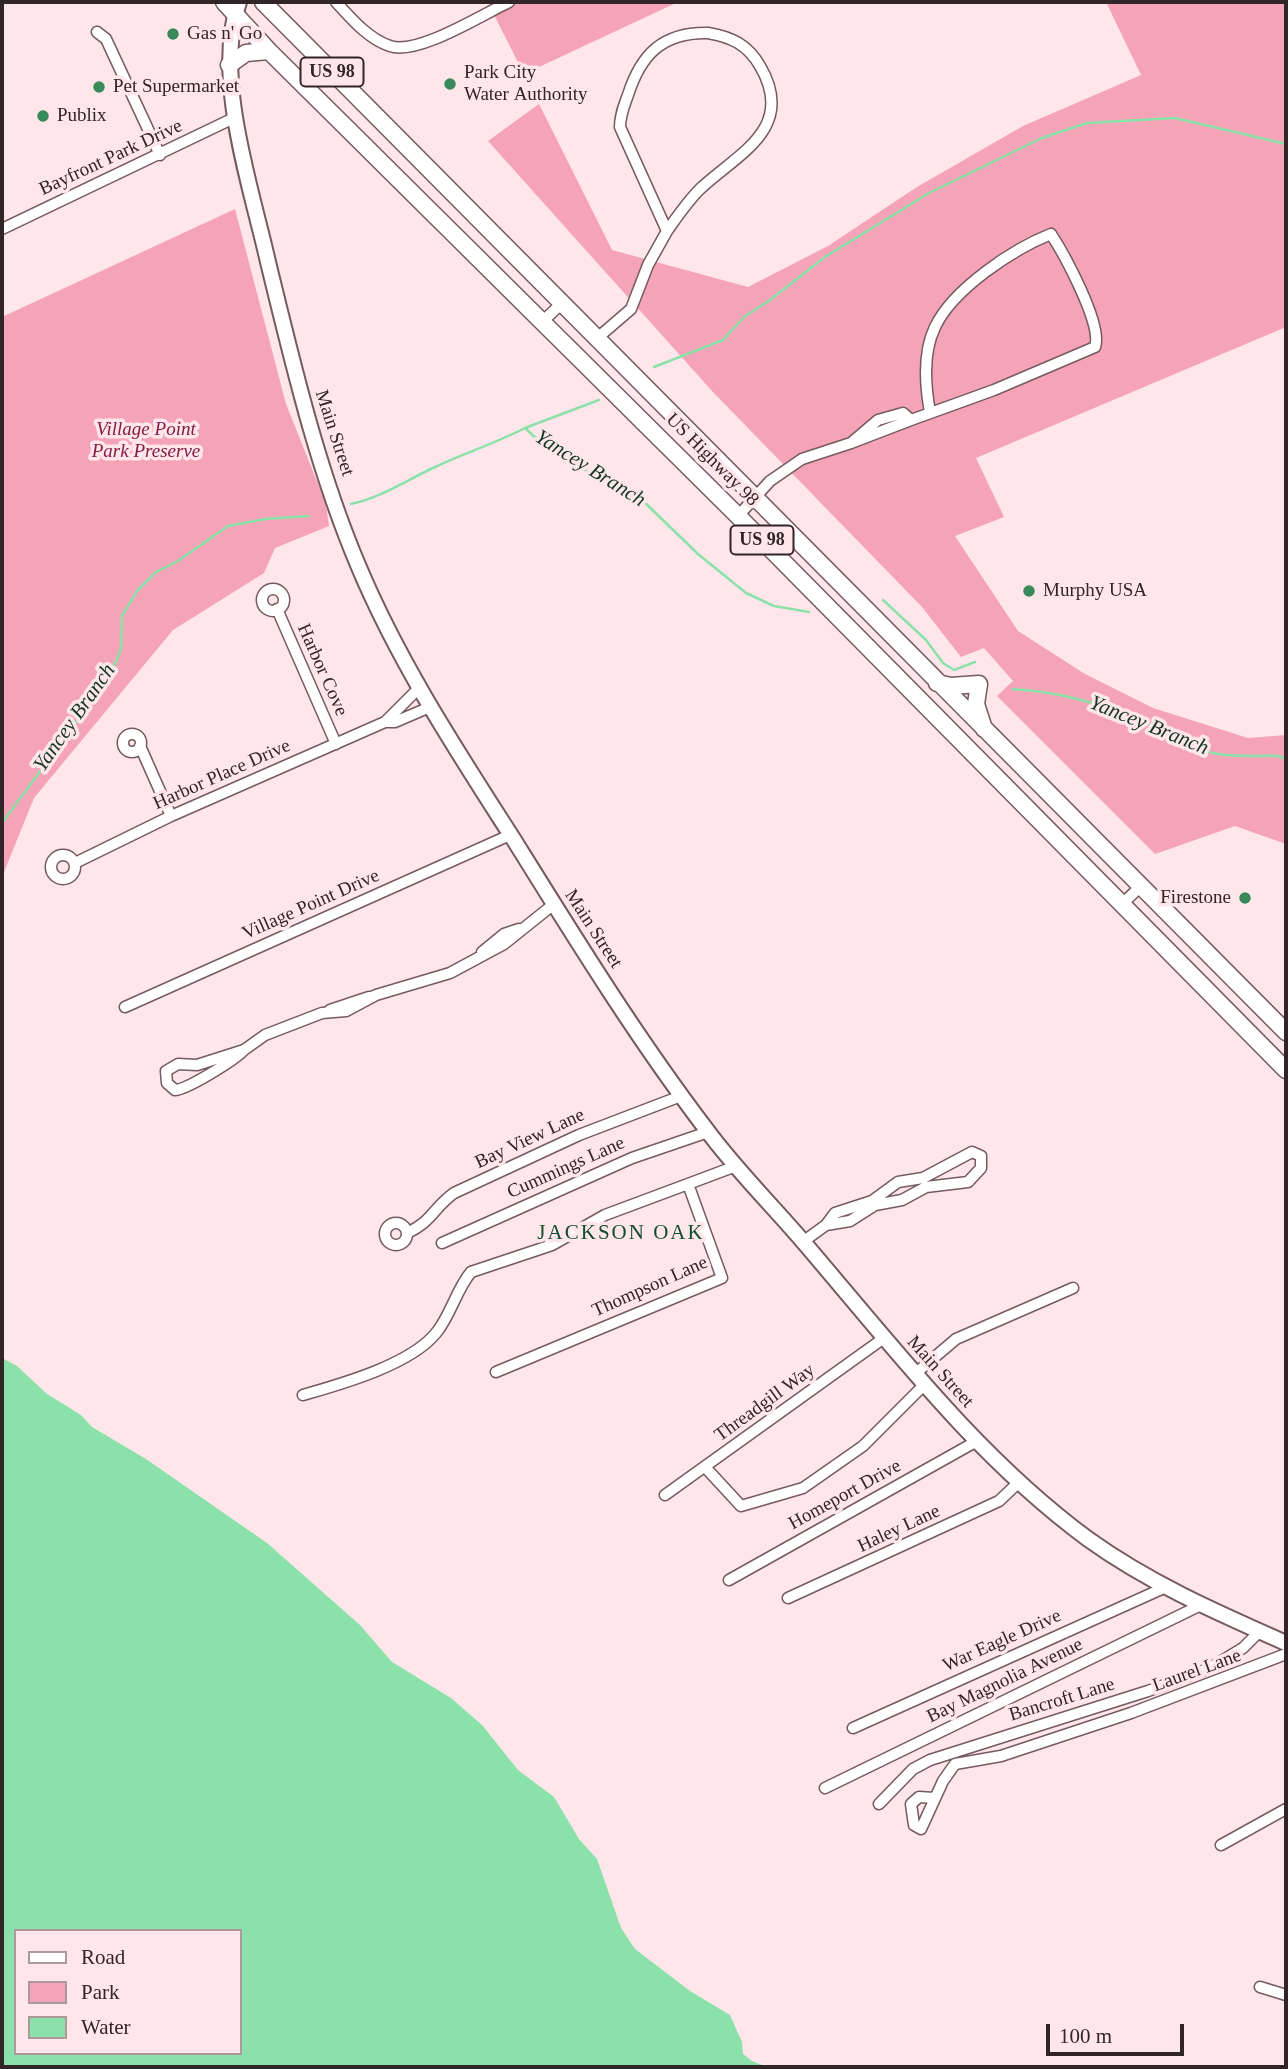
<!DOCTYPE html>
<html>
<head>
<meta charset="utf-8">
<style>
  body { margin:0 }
  #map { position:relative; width:1288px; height:2069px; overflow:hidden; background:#ffe6ea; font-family:Georgia,serif }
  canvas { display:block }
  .frame { position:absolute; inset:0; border:4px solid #312528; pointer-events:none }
  .legend { position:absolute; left:14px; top:1929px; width:228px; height:126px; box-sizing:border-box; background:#ffe6ea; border:2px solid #ad999c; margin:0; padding:9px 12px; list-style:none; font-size:21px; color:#312528 }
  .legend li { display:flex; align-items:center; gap:14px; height:35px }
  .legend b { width:35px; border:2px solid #ad999c }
  .scale { position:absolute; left:1046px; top:2024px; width:138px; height:32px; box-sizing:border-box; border:4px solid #312528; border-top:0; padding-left:9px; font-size:21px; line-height:24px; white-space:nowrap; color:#312528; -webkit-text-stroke:5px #ffe6ea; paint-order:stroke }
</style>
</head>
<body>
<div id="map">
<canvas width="1288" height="2069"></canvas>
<div class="frame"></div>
<ul class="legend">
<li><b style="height:9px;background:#fff"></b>Road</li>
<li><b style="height:19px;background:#f5a3b6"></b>Park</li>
<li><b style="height:19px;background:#8ae1a9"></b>Water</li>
</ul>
<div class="scale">100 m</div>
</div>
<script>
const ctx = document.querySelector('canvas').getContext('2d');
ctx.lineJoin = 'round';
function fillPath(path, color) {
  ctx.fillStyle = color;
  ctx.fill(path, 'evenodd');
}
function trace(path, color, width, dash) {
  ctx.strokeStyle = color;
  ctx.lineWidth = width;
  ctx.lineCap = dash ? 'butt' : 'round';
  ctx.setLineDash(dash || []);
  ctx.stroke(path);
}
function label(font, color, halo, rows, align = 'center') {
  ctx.font = font + ' Georgia,serif';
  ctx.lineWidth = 7;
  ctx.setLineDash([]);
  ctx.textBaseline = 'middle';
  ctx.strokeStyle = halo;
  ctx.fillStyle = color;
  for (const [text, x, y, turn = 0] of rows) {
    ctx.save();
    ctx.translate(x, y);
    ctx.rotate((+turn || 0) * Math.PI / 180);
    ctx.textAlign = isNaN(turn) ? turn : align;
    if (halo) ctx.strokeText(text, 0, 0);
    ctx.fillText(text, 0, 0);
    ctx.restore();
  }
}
fillPath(new Path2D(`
  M518,2h160l-154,72 -31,-61z
  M1106,2h180v325l-310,131 28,59 -49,19 63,95 67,43 68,34 95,30 38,-3v109l-51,-18 -80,28 -158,-158 16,-15 -29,-33 -23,9 -39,-50 -210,-216 -224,-250 51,-37 73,146 136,37 80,-41 89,-59 106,-61 118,-51z
  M235,209l51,195 40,100 3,22 -54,22 -11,25 -91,57 -139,168 -32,79v-560z`), '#f5a3b6');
fillPath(new Path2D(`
  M2,1358l15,8 30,28 34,21 11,12 54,32 121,84 93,82 32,37 59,36 31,27 36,45 36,27 25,42 18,20 24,69 14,21 55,42 40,24 12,27 1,12 9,7 15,6h-765zM16,1931h224v122h-224z`), '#8ae1a9');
trace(new Path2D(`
  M654,367l69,-27 21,-23 26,-17 55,-43 104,-64 113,-55 45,-15 88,-5 111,26
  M525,428l74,-28
  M351,504c31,-7 56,-24 84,-37 30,-14 61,-24 90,-39l15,14 23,11 18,15 58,29 59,57 48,39 28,13 35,6
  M883,600l43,40 17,23 11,7 21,-8
  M1013,689c47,3 87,14 131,33 23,11 44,24 69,31 20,5 45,2 65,3l8,3
  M2,823l89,-121 25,-40 5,-14 1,-32 15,-25 19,-19 22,-11 50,-35 37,-7 44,-3`), '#8ae1a9', 2.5);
const street = new Path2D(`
  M336,2c15,16 32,37 54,44 27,10 93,-32 119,-44
  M97,32l9,7 54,116
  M708,33c24,4 40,12 52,33 37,63 -23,88 -60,123 -13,13 -23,28 -33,42l-47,-104c0,-12 4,-21 8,-32 13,-41 35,-63 80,-62z
  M2,229l234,-112
  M542,322l18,-17
  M595,340l36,-31 17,-44 19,-34
  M903,413l8,7 -60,23 27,-23z
  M911,420l83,-30 101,-43c8,-22 -31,-93 -44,-113 -38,15 -98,55 -116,93 -12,25 -10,58 -5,85
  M738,516l32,-35 32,-22 49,-16
  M262 600a11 11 0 1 1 22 0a11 11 0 1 1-22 0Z
  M277,609l59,135
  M385,722l34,-34
  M123 743a9 9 0 1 1 18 0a9 9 0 1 1-18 0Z
  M140,746l31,70
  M51 867a12 12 0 1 1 24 0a12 12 0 1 1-24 0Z
  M75,863l96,-47 214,-94h10l35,-15
  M1122,904l20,-19
  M482,952l22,-18 15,-5
  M125,1007l385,-172
  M330,1010l39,-13
  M244,1050l21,-15 57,-22 24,-2 30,-16 74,-22 54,-29 50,-40
  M244,1050c-9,10 -58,40 -69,40l-8,-7 -1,-12 12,-7 19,1z
  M385 1234a11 11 0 1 1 22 0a11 11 0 1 1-22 0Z
  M407,1233c26,-12 26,-25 47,-40l125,-58 102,-39
  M804,1241l22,-16 9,-12 37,-12 26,-19 25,-4 49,-26 9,4v12l-13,14 -42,5 -24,13 -27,5 -25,16 -24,4
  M442,1243l190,-85 76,-26
  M496,1372l226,-94 -34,-94 48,-18
  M916,1373l40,-34 117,-51
  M303,1395c38,-11 107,-30 133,-62 15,-18 20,-43 35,-61l81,-27 53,-30 83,-31
  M705,1467l36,39 62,-18 60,-42 62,-62
  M665,1495l219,-157
  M729,1580l248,-139
  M788,1598l211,-97 19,-18
  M853,1728l313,-141
  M825,1788l376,-183
  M934,1798l-15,-1 -8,7 3,21 7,4 22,-48 12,-17 46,-8 130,-43 155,-59
  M879,1804l34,-35 17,-9 218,-69 62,-23 33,-20 16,-16
  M1221,1845l65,-36
  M1260,1987l26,8`);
const secondary = new Path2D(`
  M239,2c-26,75 12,184 29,260 25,102 49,206 90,303 41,98 99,186 156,275 61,98 122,197 192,289 30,41 67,77 100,116 88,103 172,213 282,294 61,44 130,74 198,104`);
const primary = new Path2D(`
  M224,2l45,49 469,465 548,554
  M263,2l1023,1030
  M229,65l17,-12 23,-2
  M937,683l14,3 28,-2 -3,20 8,25`);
trace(street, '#755a60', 13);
trace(secondary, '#755a60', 18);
trace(primary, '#755a60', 19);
trace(street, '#fff', 10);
trace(secondary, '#fff', 14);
trace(primary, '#fff', 16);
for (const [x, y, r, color] of [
  [173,34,7,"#398a5a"],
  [450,84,7,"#398a5a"],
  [99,87,7,"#398a5a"],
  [43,116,7,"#398a5a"],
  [1029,591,7,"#398a5a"],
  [1245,898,7,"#398a5a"]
]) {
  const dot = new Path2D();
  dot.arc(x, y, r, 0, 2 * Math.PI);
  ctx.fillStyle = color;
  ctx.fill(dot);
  trace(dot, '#ffe6ea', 2.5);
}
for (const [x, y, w] of [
  [332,72,63],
  [762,540,63]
]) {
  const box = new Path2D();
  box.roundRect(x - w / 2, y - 14.5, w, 29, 5);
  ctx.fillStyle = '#ffe6ea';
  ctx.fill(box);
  trace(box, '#312528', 2);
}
label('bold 18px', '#312528', null, [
  ["US 98",332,72],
  ["US 98",762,540]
]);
label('19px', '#312528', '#ffe6ea', [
  ["Gas n' Go",187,34],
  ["Park City",464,73],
  ["Water Authority",464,95],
  ["Pet Supermarket",113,87],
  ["Publix",57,116],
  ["Murphy USA",1043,591],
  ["Firestone",1231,898,"right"]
], 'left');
label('19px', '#312528', '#ffe6ea', [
  ["Bayfront Park Drive",111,158,-25],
  ["Main Street",334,433,72],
  ["US Highway 98",712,460,45],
  ["Harbor Cove",322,670,66],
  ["Harbor Place Drive",222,775,-24],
  ["Village Point Drive",311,905,-24],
  ["Main Street",593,929,57],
  ["Bay View Lane",530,1139,-25],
  ["Cummings Lane",566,1168,-24],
  ["Thompson Lane",650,1287,-24],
  ["Main Street",940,1372,48],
  ["Threadgill Way",765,1403,-36],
  ["Homeport Drive",845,1495,-29],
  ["Haley Lane",899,1529,-25],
  ["War Eagle Drive",1002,1641,-24],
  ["Laurel Lane",1197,1671,-20],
  ["Bay Magnolia Avenue",1005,1681,-26],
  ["Bancroft Lane",1062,1700,-17]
]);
label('italic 19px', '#861a42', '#ffe6ea', [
  ["Village Point",146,430],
  ["Park Preserve",146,452]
]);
label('italic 21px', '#103620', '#ffe6ea', [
  ["Yancey Branch",590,469,32],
  ["Yancey Branch",75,718,-55],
  ["Yancey Branch",1149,726,22]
]);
ctx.letterSpacing = '2px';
label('21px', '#134c2d', '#ffe6ea', [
  ["JACKSON OAK",621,1233]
]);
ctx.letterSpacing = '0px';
</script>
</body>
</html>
